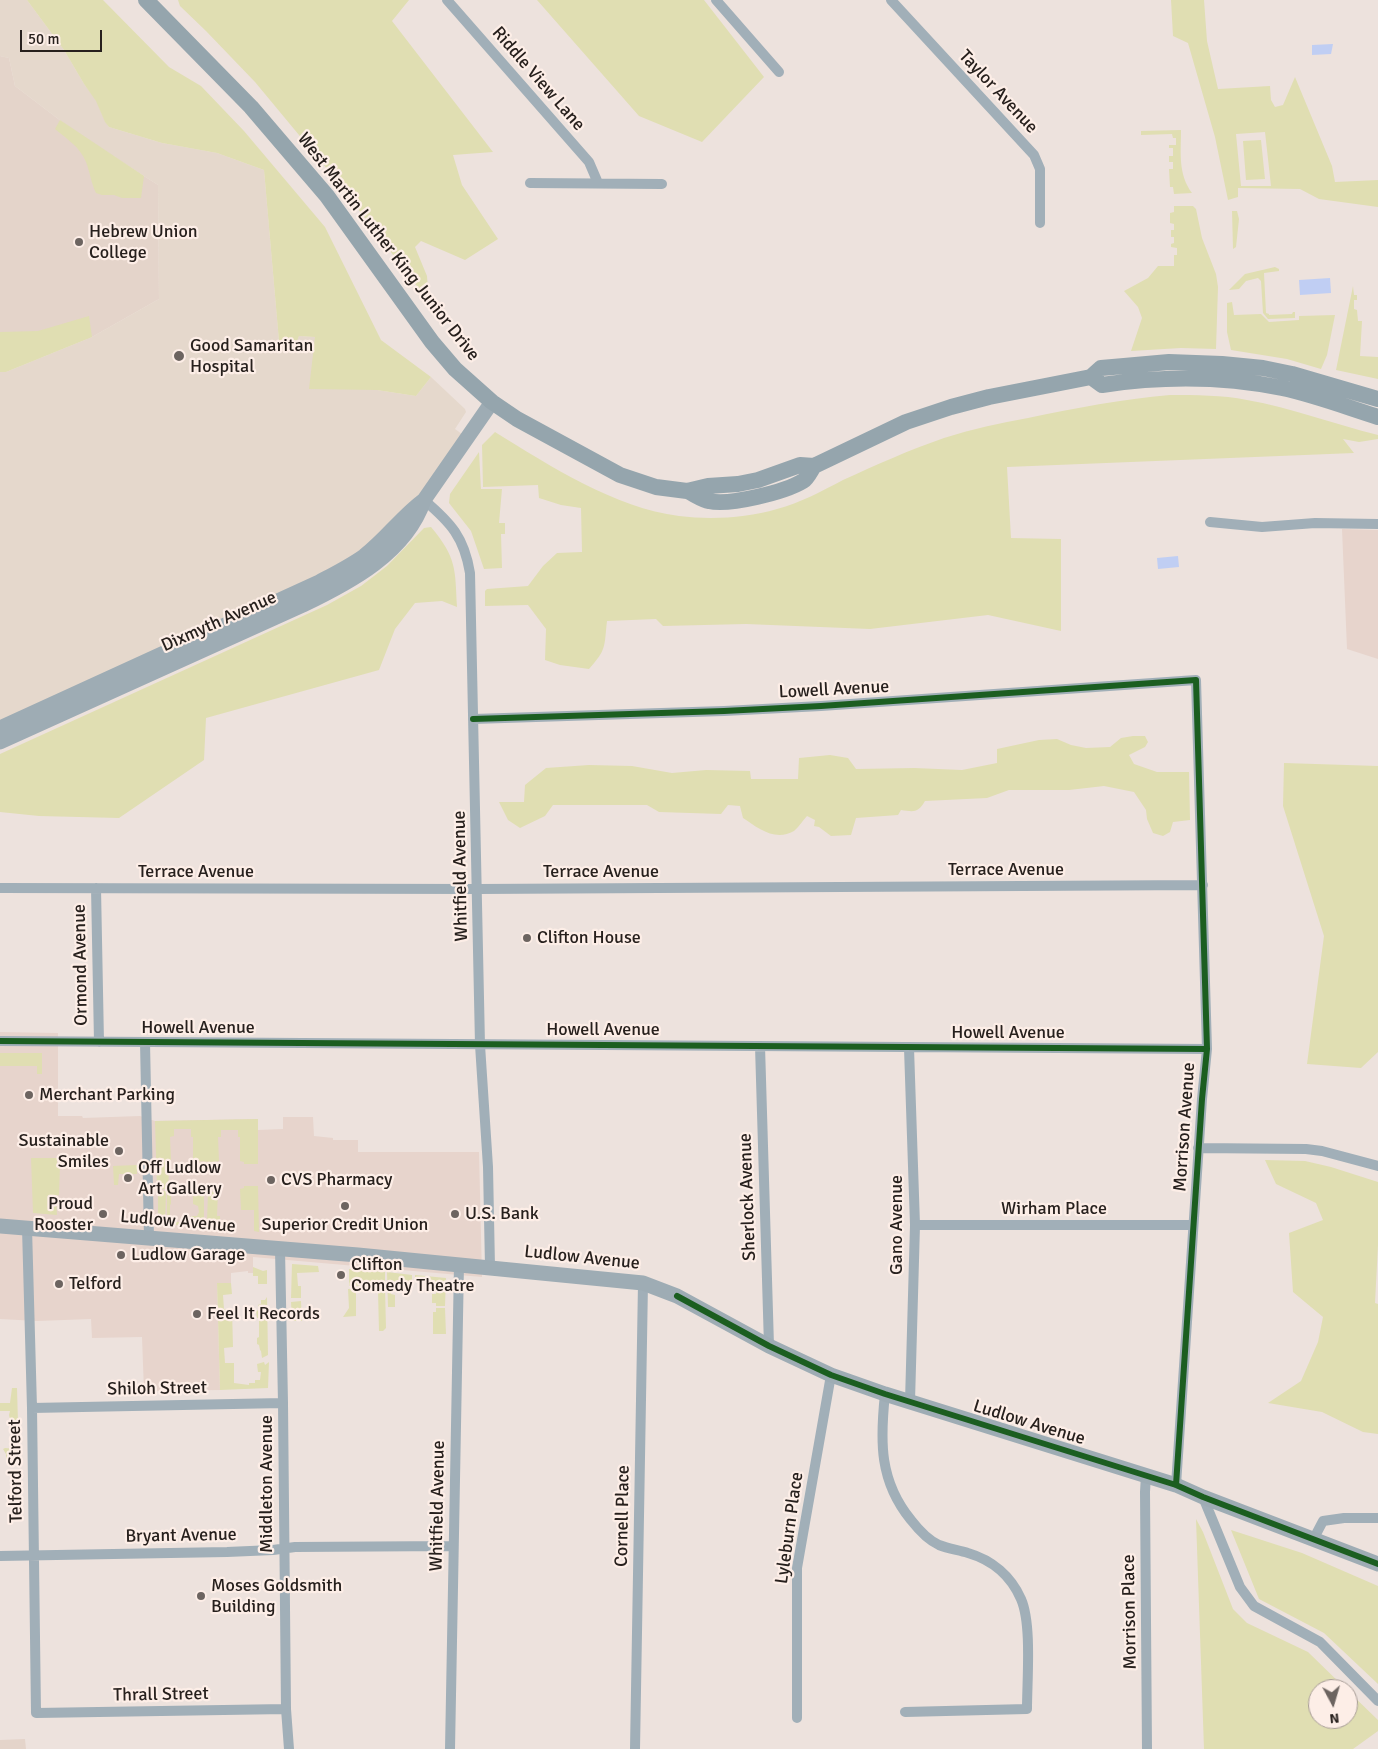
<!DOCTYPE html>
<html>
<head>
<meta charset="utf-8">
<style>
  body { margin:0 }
  #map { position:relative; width:1378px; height:1749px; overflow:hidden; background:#ede2dd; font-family:Signika,sans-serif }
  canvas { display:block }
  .north { position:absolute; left:1308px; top:1679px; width:50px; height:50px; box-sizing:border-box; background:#fdeee7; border:1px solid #a79c96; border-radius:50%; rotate:174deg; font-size:14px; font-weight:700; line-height:20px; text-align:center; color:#27201d }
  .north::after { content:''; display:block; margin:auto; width:18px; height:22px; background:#6c6460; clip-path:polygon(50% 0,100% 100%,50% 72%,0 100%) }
  .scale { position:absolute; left:20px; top:30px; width:82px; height:22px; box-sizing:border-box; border:2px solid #27201d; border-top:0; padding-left:6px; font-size:15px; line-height:18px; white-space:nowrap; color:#27201d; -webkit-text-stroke:4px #fdeee7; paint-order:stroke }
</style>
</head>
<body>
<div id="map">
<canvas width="1378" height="1749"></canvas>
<div class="north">N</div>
<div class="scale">50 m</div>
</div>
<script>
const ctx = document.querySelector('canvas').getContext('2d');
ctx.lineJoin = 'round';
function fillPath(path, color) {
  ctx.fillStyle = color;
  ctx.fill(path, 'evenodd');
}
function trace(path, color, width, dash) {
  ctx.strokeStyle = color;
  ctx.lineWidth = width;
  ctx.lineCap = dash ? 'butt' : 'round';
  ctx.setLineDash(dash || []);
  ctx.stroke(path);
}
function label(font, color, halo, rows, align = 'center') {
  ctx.font = font + ' Signika,sans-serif';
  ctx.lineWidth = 4.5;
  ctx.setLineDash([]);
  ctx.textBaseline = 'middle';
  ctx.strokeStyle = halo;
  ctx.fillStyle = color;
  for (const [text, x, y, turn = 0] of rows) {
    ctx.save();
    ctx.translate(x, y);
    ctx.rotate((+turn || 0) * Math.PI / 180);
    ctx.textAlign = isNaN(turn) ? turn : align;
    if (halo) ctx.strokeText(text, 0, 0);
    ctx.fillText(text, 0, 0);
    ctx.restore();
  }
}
fillPath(new Path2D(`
  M1342,529l36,1v129l-31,-10z
  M0,1032l58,1v83h24l1,2 57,-2 15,5 103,-2v11l25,-1v-12h30l1,19 19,2v2h25v12h121l3,125 -229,-20v16h-5v-2l-17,2v10h-14l3,107 -76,1 -2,-54 -50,1 -1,-19 -54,2 -37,-2z`), '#e7d4cc');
fillPath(new Path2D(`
  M0,56l9,2 6,28 59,45 84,54 1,114 -67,38 -92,35z
  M25,1739l1,10h-26v-9z`), '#e4d4ca');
fillPath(new Path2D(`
  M0,0h27l37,50 20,34 13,17 8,20 4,6 53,16 55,10 47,17 15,171h18l2,-5 16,1 62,53 39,6 15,-19 34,32 1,3 -11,17 11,8 -42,63 -60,56 -364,172v-356h6l86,-35 67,-38 -1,-114 -84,-54 -59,-45 -6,-28 -9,-2z`), '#e5d8cc');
fillPath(new Path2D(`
  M27,0h76l66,67 32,19 43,45 81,96 56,113 50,37 -15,19 -39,-6 -68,-1 6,-52 -16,-1 -2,5h-18l-15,-171 -47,-17 -55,-10 -53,-16 -4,-5 -9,-21 -12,-17 -20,-34z
  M178,0h231l-17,21 101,131 -40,3 9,30 36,54 -33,21 -44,-19 -6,6 12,29 1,14 -9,-1 -86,-113 -78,-94 -49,-51 -26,-25z
  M537,0h167l60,77 -62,65 -63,-26z
  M1171,0h33l3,41 11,48 52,-3 1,14 4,7 8,-2 12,-28 37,89 3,16 43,-2v27l-59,-8 -19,-10 -62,-1v9l-10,3 -13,-63 -27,-94 -15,-7zM1265,132l6,54h-30l-5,-52z
  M60,120l84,56 -3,22h-19l-8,-3h-12l-6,-2c-5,-10 -6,-21 -10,-31 -6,-15 -19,-23 -31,-33z
  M1181,130c0,24 -3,44 11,63l-18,1 -1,-7h-3l-1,-18h4v-7h-4v-6h4v-8h-4v-3h7v-7h-3l-1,-4 -31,1v-4z
  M1261,140l4,39 -19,1 -3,-39z
  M1174,206h19l3,3 6,29 14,36 2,13 -2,62 -35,-1 -50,3 11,-33 -4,-11 -14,-16 24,-13 10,-12h16v-11h3v-7l-6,-1v-3l3,-1v-6h-3v-7h3v-6l-4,-1v-10l4,-1z
  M1232,211h5l2,8 -3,28 -3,2z
  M1275,267l4,2v2l-15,2 2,40 3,1v1l23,-1 1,-2h2v6l-27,1 -5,-6 -2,-32 -3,-3 -12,3 -7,8 -10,1 16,-16z
  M1353,286l1,9h3v5h-3v9l3,1 1,11h4l-2,35 18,1v22l-42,-9z
  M1232,302l2,13 27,-1 8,8 30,-2v-4l36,-1 -8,40 -6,14 -34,-10 -56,-9 -4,-18v-29z
  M89,316l3,21 -86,35h-6v-40l38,-1z
  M1170,395c26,0 52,0 77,5 45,8 87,24 131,35v4l-19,3 -16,-3 11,14 -347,14 4,71 50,1v92l-73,-16 -118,14 -124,-5 -83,2 -7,-7 -49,2c-3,26 0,28 -18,48l-29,-4 -15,-5 1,-31 -18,-24 -43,1v-15l2,-2 41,-3 15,-20 14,-13 25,-1 -1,-44 -20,-3 -22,-7 -1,-13 -55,2 -1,-42 13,-13c55,34 120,76 184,84 32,4 67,2 98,-7 23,-6 45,-18 66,-29 33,-15 66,-30 101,-42 28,-9 56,-15 84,-20 48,-10 94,-19 142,-23z
  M479,452l2,37h21l-3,34h6v11h-4l1,34 -18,1 -13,-38 -22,-28 1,-9z
  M431,527c26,31 24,42 26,80l-15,-6 -27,2 -20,26 -16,41 -173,48 -2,42 -85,58 -80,-2 -39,-4v-58l327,-149 34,-19 26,-20 37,-38z
  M1133,736h12l3,6 -3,5 -16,8 5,9 23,8h32l1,48 -17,2 -3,10 -7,4 -10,-3 -6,-14 -1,-9 -12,-18 -30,-6 -35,4h-60l-22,8 -62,3c-7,12 -11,11 -24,9l-3,5 -42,3 -5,17 -20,1 -12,-9 -5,-1 1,-6 -8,-4c-4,4 -8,11 -13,15 -19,11 -36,-3 -51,-13l-3,-12 -12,-1 -7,9 -62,-2 -12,-7h-94l-8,11 -25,12 -12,-8 -9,-18h25l1,-17 21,-17 43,-3 43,1 40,7 34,-3 44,1 1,8h47l1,-21 31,-3 18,3 8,11 58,-1 48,2 35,-7v-14l42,-9 18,-1 14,6 15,3 24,-1 11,-9z
  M1284,763l94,3v286l-17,16 -54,-4 17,-128 -41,-130z
  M0,1053h42v21h-5v-8h-37z
  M258,1119v45h-14v-2l-4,-1v-24h-2v-7h-17v7h-3l1,24 -5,1 -21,-1v-24h-2v-8h-17v7l-4,1 1,23 -4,2c2,10 3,18 -1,27h-9l-2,-68z
  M31,1158h26v8h3l-1,29 -3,1 1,19 -24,-2z
  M1265,1160l40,1 26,6 47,15v63l-3,58 3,1v130l-15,-2 -41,-20 -54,-9 33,-22 17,-39 5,-25 -30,-25 -4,-59 34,-13 -7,-17 -40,-19z
  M137,1165v9h-18l-1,11h-4l-1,-19z
  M244,1186h14l1,46 -5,-1v-21h-13l-1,-21 4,-1z
  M170,1189h1v15l-1,1v10l2,1 1,6h18v-6h6l2,-4 -1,-6 -5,-2v-14l3,-1 2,3 6,1v28l-5,1 -2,5 -30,-3v-29z
  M216,1189l2,1 -1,26h3v6h14v8l-18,-1 -2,-5 -7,-4 1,-27h3z
  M158,1191h8l-1,33h-7z
  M292,1264l26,2 1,6 -22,1 1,13h3v12h-10z
  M253,1267l10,4 4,-1v14h-9v-8h-5z
  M349,1269l36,3v13l-36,1z
  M387,1272l25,3v6l-21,1v12l4,1v12h-7z
  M415,1275l31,3 -1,28h-9v-3h-4v-9h4l-1,-14 -20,1z
  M217,1283h14l1,11 -9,1 1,14h8l1,38 -9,1 1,15h9v20l15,2v-2h6v-3h5l1,-8h-3l-1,-8 7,-2 1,3 4,-3 -1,26 -48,2z
  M365,1288v3l-9,1v24l-13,1 6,-9 -1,-19z
  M369,1288h16l1,40 -3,3h-4l-1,-40h-9z
  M267,1297l1,58 -6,3 -1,-7 -1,-1 -1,-5 -2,-1v-6l2,-1v-19h-2l-1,-7 3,-1 -1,-5 3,-1v-4h4z
  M301,1301l1,20h-10l-1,-19z
  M436,1308h9l1,26h-13v-22h3z
  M12,1388h5l1,35h-7l-2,-8 1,-4h-10v-8h10z
  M5,1448l13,1 1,12h-13v-7l-3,-5z
  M1196,1519l7,13 30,77 14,14 61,29 38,37h-28v30h30v-28l30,29v11l-25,18h-149z
  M1231,1530l71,23 76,33v98l-54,-51 -65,-34z`), '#e0deb2');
fillPath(new Path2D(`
  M1333,44l-2,10 -19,1v-10z
  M1330,278l1,15 -31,2 -1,-15z
  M1178,556l1,11 -21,2 -1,-11z`), '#c0cef3');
trace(new Path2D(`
  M447,0l142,162 9,21
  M716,0l63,72
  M891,0l143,155 6,14v54
  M530,183l132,1
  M424,500c27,23 40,37 46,73l10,472 8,122 2,100
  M1210,522l52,5 53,-4 63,1
  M473,719l251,-8 97,-5 375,-26 11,369 -5,50 -26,386
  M0,888l478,1 725,-4
  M96,888l3,154
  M0,1041l1207,8
  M145,1042l4,196
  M760,1046l9,300
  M909,1048l6,177 -5,176
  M1198,1148l108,1 16,2 56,15
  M915,1225h278
  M27,1228l5,180 4,305 250,-4
  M280,1249l3,154 3,306 3,40
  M885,1394c-5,47 -6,87 26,126 7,9 17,20 28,25 10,4 20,5 29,8 24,7 43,23 53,46 11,25 6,81 6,110l-122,3
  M32,1408l251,-5
  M1146,1475l-1,17 2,257
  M1203,1497l37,90 14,19 66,36 58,59
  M1313,1540l10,-19 21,-3h34
  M0,1556l227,-4 46,-2 22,-3 158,-1
  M797,1718v-150l34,-193
  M450,1749l9,-485
  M635,1749l8,-466`), '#a1afb8', 10);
trace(new Path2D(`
  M0,728l319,-146c15,-8 31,-16 45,-26 22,-17 38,-40 60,-56
  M0,742l303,-137c48,-23 103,-52 121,-105l68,-98
  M0,1226l358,29 285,28 34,13 92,50 62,29 54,19 291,91 27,12 175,67`), '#9eacb4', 15);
trace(new Path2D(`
  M146,0l105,107 76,89 105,146 23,27 37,33 25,17 103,56 36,12 31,4 21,-5 30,-2 20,-4 42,-15 14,1 92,-44 45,-15 38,-10 102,-20 10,-9 23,-2 45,-4 53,2 41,4 29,6 86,25
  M1091,377l11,8c60,-9 121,-9 180,3 33,7 64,19 96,29
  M687,491c7,3 15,9 22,10 20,5 76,-9 94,-20 5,-3 8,-11 11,-15`), '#95a5ad', 16);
trace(new Path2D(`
  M473,719l251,-8 97,-5 375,-26 11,369 -5,50 -26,386
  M0,1041l1207,8
  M677,1296l92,50 62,29 54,19 291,91 27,12 175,67`), '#1b5e20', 6);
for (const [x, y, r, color] of [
  [79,242,5,"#6c6460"],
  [179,356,6,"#6c6460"],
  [527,938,5,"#6c6460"],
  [29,1095,5,"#6c6460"],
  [119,1151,5,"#6c6460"],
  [128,1178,5,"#6c6460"],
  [271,1180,5,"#6c6460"],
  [345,1206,5,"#6c6460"],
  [103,1214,5,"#6c6460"],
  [455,1214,5,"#6c6460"],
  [121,1255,5,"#6c6460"],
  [341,1275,5,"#6c6460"],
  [59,1284,5,"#6c6460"],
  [197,1314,5,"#6c6460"],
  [201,1596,5,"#6c6460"]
]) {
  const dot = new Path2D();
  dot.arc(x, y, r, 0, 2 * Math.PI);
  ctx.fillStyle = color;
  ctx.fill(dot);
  trace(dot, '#fdeee7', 2);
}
label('18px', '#27201d', '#fdeee7', [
  ["Riddle View Lane",538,79,49],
  ["Taylor Avenue",998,92,47],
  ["West Martin Luther King Junior Drive",388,247,52],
  ["Dixmyth Avenue",219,622,-24],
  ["Lowell Avenue",834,690,-3],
  ["Terrace Avenue",1006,870],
  ["Terrace Avenue",196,872],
  ["Terrace Avenue",601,872],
  ["Whitfield Avenue",461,876,-91],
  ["Ormond Avenue",81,965,-91],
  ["Howell Avenue",198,1028],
  ["Howell Avenue",603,1030],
  ["Howell Avenue",1008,1033],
  ["Morrison Avenue",1185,1127,-86],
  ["Sherlock Avenue",748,1197,-92],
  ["Wirham Place",1054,1209],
  ["Ludlow Avenue",178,1222,5],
  ["Gano Avenue",897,1225,-90],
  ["Ludlow Avenue",582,1258,6],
  ["Shiloh Street",157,1389,-1],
  ["Ludlow Avenue",1029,1423,17],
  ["Telford Street",16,1471,-91],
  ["Middleton Avenue",267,1484,-90],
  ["Whitfield Avenue",438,1506,-89],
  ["Cornell Place",623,1516,-89],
  ["Lyleburn Place",790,1528,-82],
  ["Bryant Avenue",181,1536,-1],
  ["Morrison Place",1130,1612,-91],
  ["Thrall Street",161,1695,-1]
]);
label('18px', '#27201d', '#fdeee7', [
  ["Hebrew Union",89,232],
  ["College",89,253],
  ["Good Samaritan",190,346],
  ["Hospital",190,367],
  ["Clifton House",537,938],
  ["Merchant Parking",39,1095],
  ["Sustainable",109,1141,"right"],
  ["Smiles",109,1162,"right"],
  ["Off Ludlow",138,1168],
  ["Art Gallery",138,1189],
  ["CVS Pharmacy",281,1180],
  ["Proud",93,1204,"right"],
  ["Rooster",93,1225,"right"],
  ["U.S. Bank",465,1214],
  ["Superior Credit Union",345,1225,"center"],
  ["Ludlow Garage",131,1255],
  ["Clifton",351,1265],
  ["Comedy Theatre",351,1286],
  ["Telford",69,1284],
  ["Feel It Records",207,1314],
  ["Moses Goldsmith",211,1586],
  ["Building",211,1607]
], 'left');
</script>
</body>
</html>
